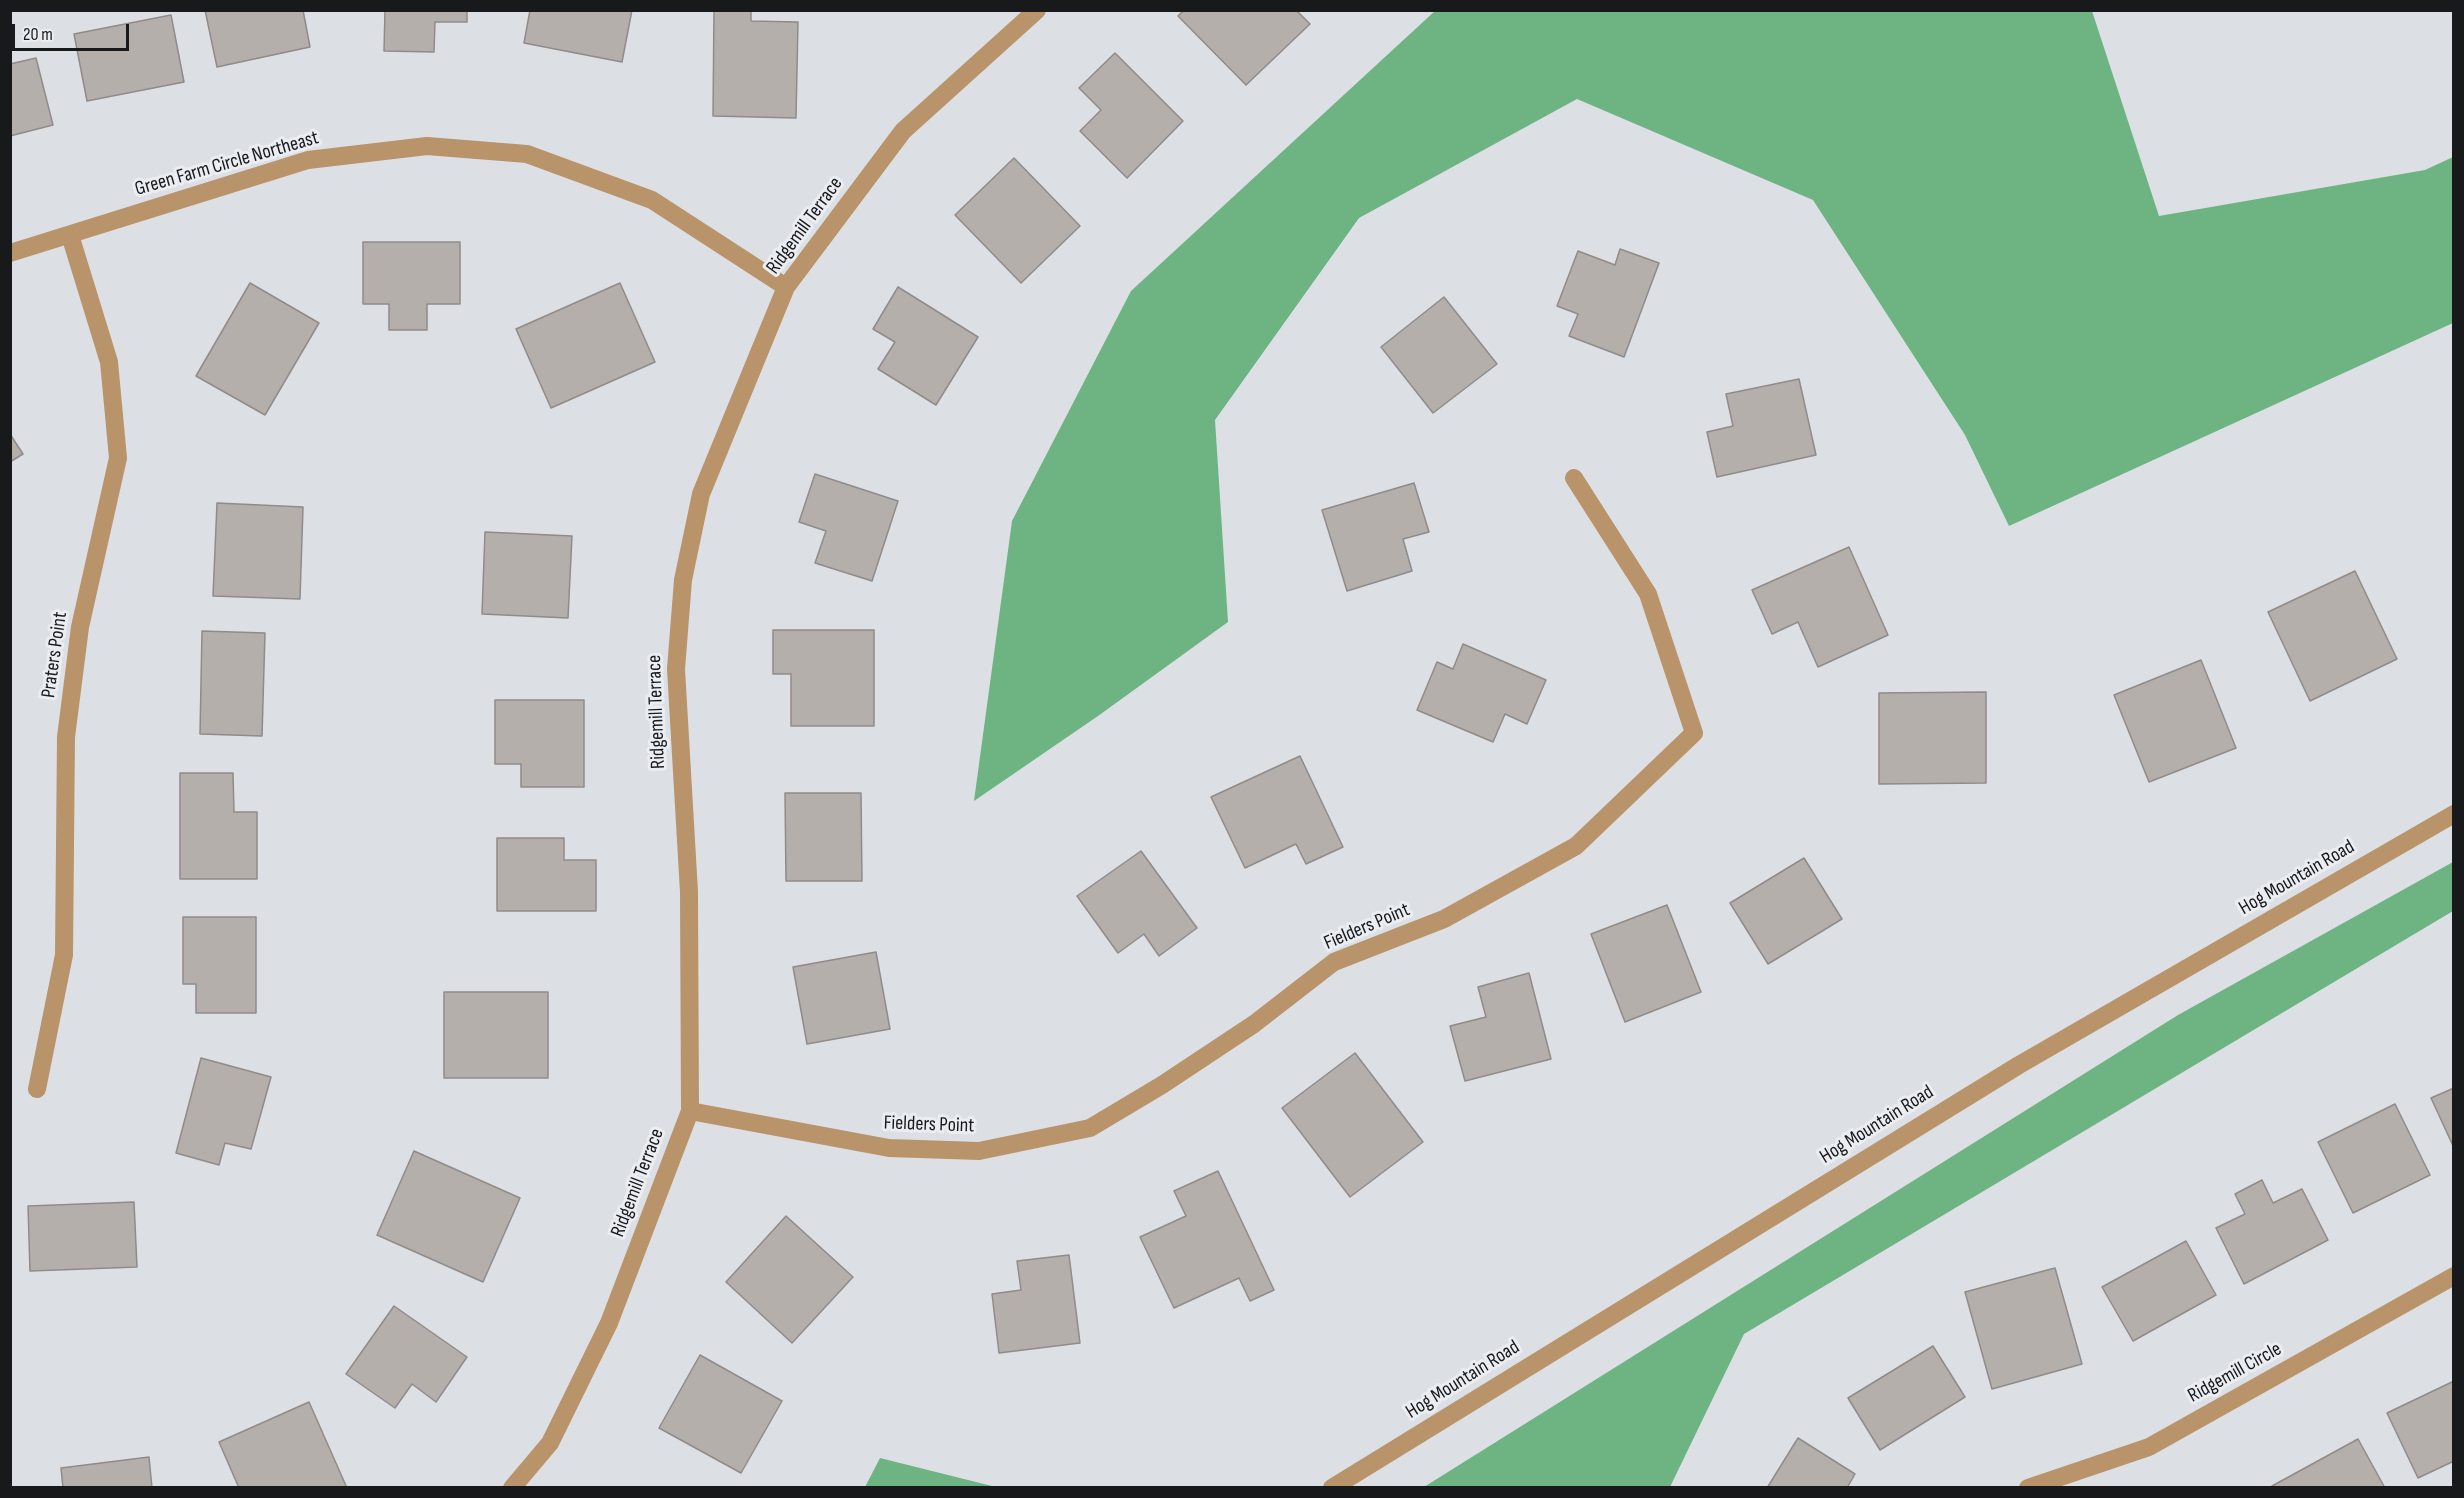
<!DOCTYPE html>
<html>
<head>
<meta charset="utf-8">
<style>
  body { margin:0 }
  #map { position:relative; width:2464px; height:1498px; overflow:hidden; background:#dce0e5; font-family:"Sofia Sans Condensed",sans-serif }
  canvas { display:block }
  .frame { position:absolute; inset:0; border:12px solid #17191a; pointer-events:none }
  .scale { position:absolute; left:12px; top:24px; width:117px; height:27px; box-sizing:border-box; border:3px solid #17191a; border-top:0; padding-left:8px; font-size:18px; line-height:21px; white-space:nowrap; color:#17191a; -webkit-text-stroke:4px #eaedf2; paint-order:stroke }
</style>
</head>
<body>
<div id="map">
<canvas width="2464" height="1498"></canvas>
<div class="frame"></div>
<div class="scale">20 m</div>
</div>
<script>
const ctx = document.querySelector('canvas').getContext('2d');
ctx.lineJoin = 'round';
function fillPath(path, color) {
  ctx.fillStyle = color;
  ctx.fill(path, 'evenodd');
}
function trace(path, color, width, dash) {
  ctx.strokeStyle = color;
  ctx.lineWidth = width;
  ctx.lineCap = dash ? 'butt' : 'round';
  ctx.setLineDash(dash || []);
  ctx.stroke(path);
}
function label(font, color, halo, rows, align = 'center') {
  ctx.font = font + ' "Sofia Sans Condensed",sans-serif';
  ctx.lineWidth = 6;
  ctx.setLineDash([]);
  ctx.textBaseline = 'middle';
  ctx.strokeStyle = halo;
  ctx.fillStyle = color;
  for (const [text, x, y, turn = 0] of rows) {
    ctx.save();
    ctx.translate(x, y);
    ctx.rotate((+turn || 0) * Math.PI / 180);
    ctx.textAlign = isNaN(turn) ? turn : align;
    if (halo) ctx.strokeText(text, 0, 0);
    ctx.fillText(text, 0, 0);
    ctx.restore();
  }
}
fillPath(new Path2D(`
  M1436,10l656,1 67,205 266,-46 28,-13v166l-444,203 -44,-91 -152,-235 -236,-101 -218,119 -144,202 13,202 -130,94 -124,85 38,-280 119,-230z
  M2453,862v49l-709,423 -74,153h-246l754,-472z
  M880,1458l116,29h-131z`), '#6db482');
const building = new Path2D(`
  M205,10h98l7,37 -93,20z
  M385,10h82v12h-32l-1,30 -50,-1z
  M530,10h102l-10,52 -98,-19z
  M714,10h37v11l47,1 -2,96 -83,-2z
  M1184,10h112l14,14 -64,61 -68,-69z
  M171,15l13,67 -97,19 -13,-67z
  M1115,53l68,68 -56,57 -47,-47 21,-21 -22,-22z
  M36,58l17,67 -43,11v-72z
  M1014,158l66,68 -59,57 -66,-68z
  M363,242h97v62h-33v26h-38v-26h-26z
  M1620,249l39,14 -35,94 -55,-21 9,-22 -21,-8 21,-55 37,14z
  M250,283l69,40 -54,92 -69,-39z
  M620,283l35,79 -104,46 -35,-79z
  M898,287l80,50 -42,68 -58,-36 17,-27 -22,-13z
  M1444,297l53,67 -64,49 -52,-66z
  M1799,379l17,76 -99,22 -10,-45 26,-6 -7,-32z
  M10,434l13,20 -13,8z
  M815,474l83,27 -26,80 -57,-18 11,-32 -27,-9z
  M1414,483l15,49 -26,7 9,32 -65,20 -25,-81z
  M217,503l86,4 -3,92 -87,-3z
  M485,532l87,4 -4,82 -86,-4z
  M1849,547l39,88 -70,32 -20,-45 -26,12 -20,-44z
  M2355,571l42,88 -87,42 -42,-89z
  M773,630h101v96h-83v-52h-18z
  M202,631l63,2 -3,103 -62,-2z
  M1463,644l83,36 -19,44 -22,-10 -12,28 -76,-32 20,-48 16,7z
  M2201,660l35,88 -87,34 -35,-87z
  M1986,692v91l-107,1v-91z
  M495,700h89v87h-63v-23h-26z
  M1300,756l43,91 -37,17 -10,-20 -51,24 -34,-71z
  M180,773h53l1,39h23v67h-77z
  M785,793h76l1,88h-76z
  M497,838h67v22h32v51h-99z
  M1141,851l56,77 -38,28 -15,-22 -26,19 -41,-57z
  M1804,858l38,61 -74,45 -38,-61z
  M1667,905l34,87 -76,30 -34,-88z
  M183,917h73v96h-60v-29h-13z
  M876,952l14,77 -83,15 -14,-77z
  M1529,973l22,86 -86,22 -15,-55 36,-9 -8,-30z
  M444,992h104v86h-104z
  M1355,1053l68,89 -73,55 -68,-89z
  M201,1058l70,19 -20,72 -26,-6 -6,22 -43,-12z
  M2454,1088v60l-23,-50z
  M2395,1104l35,71 -77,38 -35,-71z
  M414,1151l106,47 -37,84 -106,-47z
  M1218,1171l56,119 -24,11 -11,-23 -65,30 -34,-71 46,-21 -12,-25z
  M2262,1180l11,23 29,-14 26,51 -84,44 -28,-56 29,-14 -10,-20z
  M134,1202l3,65 -107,4 -2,-65z
  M786,1216l67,61 -61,66 -66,-61z
  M2186,1241l30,54 -83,46 -31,-54z
  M1069,1255l11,88 -81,10 -7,-59 29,-4 -4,-29z
  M2055,1268l27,96 -90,25 -27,-97z
  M394,1306l73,51 -31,45 -24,-18 -17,24 -49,-34z
  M1933,1346l32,51 -85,53 -32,-52z
  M700,1355l82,46 -41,72 -82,-45z
  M2454,1381v80l-36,17 -31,-65z
  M309,1402l38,86h-108l-20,-46z
  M1798,1438l57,36 -8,14h-80z
  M2358,1439l27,49h-112l-1,-2z
  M149,1457l3,31h-89l-2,-20z`);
fillPath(building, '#b5afac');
trace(building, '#908b88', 1.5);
trace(new Path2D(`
  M10,253l298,-93 119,-14 100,8 125,46 134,87
  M37,1089l27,-134 2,-218 14,-110 38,-169 -9,-96 -39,-127
  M690,1111l199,37 90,3 111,-23 72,-43 92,-61 80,-62 110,-43 132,-73 118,-113 -46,-139 -74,-116
  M512,1488l38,-45 59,-120 81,-212 -1,-219 -13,-223 7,-89 18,-86 85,-207 117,-156 134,-121
  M1332,1488l687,-423 435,-251
  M2028,1488l121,-41 305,-171`), '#b99369', 18);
label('20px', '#17191a', '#eaedf2', [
  ["Green Farm Circle Northeast",227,164,-16],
  ["Ridgemill Terrace",805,226,-54],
  ["Praters Point",55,655,-82],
  ["Ridgemill Terrace",657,712,-92],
  ["Hog Mountain Road",2297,878,-30],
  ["Fielders Point",1367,927,-23],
  ["Fielders Point",929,1125,2],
  ["Hog Mountain Road",1877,1125,-32],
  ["Ridgemill Terrace",638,1183,-69],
  ["Ridgemill Circle",2235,1373,-29],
  ["Hog Mountain Road",1463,1380,-32]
]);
</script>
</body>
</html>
